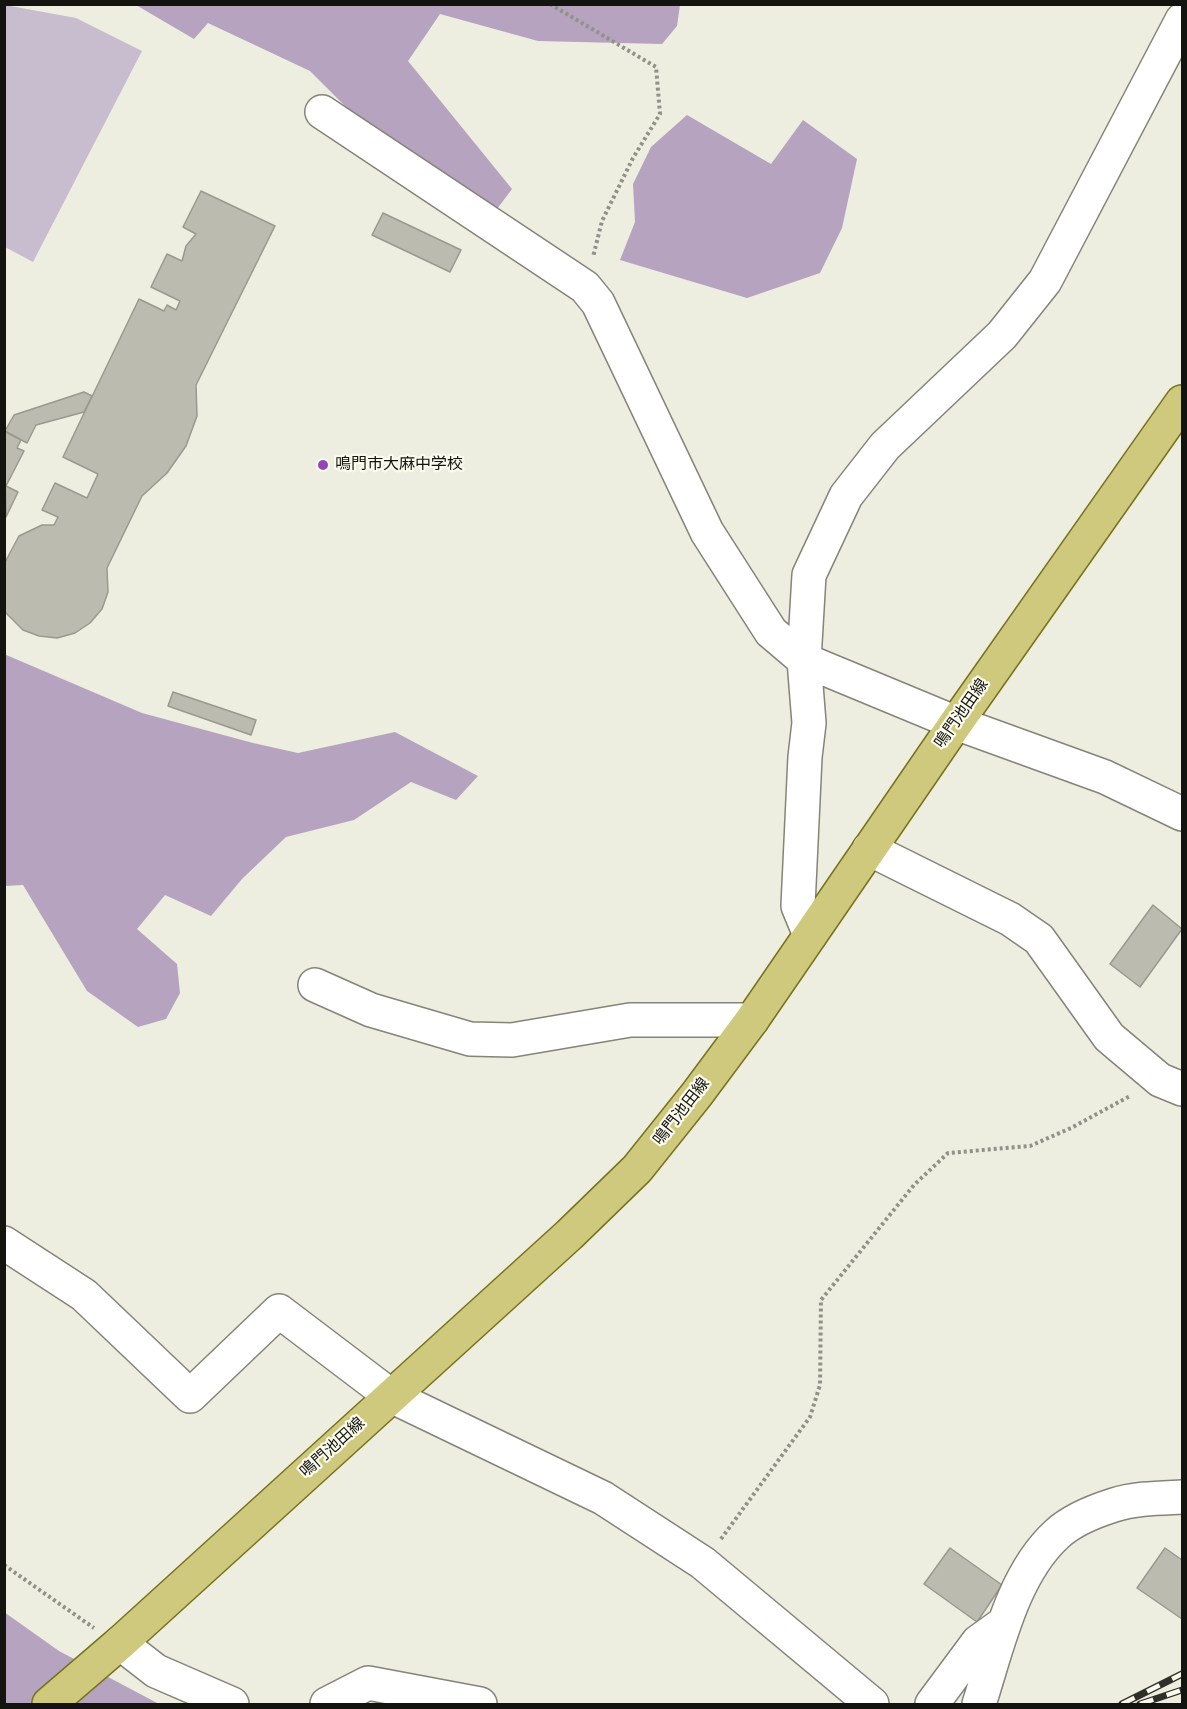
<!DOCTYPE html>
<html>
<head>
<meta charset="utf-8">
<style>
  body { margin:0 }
  #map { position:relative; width:1187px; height:1709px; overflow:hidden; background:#edede0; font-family:"Nunito Sans",sans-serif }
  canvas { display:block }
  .frame { position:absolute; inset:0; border:6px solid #13130f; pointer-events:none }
</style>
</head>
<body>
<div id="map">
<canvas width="1187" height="1709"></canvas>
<div class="frame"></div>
</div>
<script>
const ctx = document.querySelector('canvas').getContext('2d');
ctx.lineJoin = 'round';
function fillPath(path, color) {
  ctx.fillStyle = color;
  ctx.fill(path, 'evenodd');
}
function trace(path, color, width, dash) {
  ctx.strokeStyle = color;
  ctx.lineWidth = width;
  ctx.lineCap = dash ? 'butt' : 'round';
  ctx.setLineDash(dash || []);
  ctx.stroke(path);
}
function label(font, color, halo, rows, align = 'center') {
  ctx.font = font + ' "Nunito Sans","Noto Sans JP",sans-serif';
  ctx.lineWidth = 4.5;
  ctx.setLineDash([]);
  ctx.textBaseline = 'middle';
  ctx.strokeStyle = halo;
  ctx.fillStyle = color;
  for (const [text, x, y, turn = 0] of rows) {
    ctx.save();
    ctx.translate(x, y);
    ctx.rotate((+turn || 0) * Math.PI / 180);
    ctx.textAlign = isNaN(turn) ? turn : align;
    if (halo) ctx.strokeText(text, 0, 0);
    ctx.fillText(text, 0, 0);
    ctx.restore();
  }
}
fillPath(new Path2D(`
  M5,5l71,13 66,33 -109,211 -28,-15z`), '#c8bccf');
fillPath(new Path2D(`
  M136,5h544l-3,21 -15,18 -124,-3 -98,-27 -32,47 104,128 -15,20 -147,-98 -40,-40 -102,-48 -14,16z
  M687,115l84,49 32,-44 54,39 -15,69 -22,45 -73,25 -127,-38 15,-38 -2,-38 18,-37z
  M4,654l138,59 111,30 45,10 97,-21 83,44 -22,24 -45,-18 -57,38 -68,17 -44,42 -31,37 -46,-21 -28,34 40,35 3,29 -14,26 -28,8 -51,-36 -64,-106 -18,1z
  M4,1612l55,39 100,53h-154z`), '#b5a3bf');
const building = new Path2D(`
  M201,191l74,35 -79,159 1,31 -11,30 -19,27 -25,23 -35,72 1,24 -6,17 -12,14 -15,10 -18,5 -18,-2 -16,-6 -19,-19v-47l15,-28 23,-11h12l4,-8 -16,-7 13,-27 32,15 11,-24 -35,-17 76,-158 25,12 3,-6 9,5 4,-9 -29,-14 16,-33 15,7 4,-15 10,-12 -13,-7z
  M383,213l78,37 -11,22 -78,-37z
  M84,392l8,4 -8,16 -48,13 -9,18 -22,-12 9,-16z
  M4,431l17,9 -4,8 7,3 -18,35 12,6 -12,25z
  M173,692l83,28 -5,15 -83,-29z
  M1153,905l29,24 -42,58 -30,-23z
  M950,1548l52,37 -25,37 -53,-38z
  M1165,1548l17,12v59l-45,-31z`);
fillPath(building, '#bbbbaf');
trace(building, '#99998d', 1.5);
const minor = new Path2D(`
  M322,112l263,175 13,16 109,229 64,100 33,28 152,63 149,54 77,37
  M869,849l141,70 29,20 70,98 51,43 22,9
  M810,935l-12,-29 7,-149 4,-34 -5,-63 5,-85 37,-79 39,-50 117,-111 43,-54 137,-261
  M315,985l56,25 99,29 42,1 118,-20h122
  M4,1243l80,52 106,101 89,-85 112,85 212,102 100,65 169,141
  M120,1643l36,28 76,33
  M327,1704l41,-21 112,21
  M932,1704l46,-62 25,-18
  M979,1704c18,-55 33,-129 78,-170 15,-14 38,-23 57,-29 21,-7 47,-7 68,-8`);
const primary = new Path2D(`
  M49,1704l71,-61 449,-408 68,-66 60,-75 55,-74 204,-297 226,-321`);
trace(minor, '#848478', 36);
trace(primary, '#77721d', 36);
trace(new Path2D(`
  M550,4l106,63 4,47 -27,44 -31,63 -9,36
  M721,1539l89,-122 10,-32 1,-85 93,-115 34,-32 82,-7 41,-18 59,-32
  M4,1565l90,63`), '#919187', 4, [3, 3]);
trace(minor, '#fff', 33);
trace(primary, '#cec97c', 33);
const rail = new Path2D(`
  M1122,1704l60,-30
  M1140,1704l42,-14`);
trace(rail, '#30302b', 7);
trace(rail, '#fafaed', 4.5, [14]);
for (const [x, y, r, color] of [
  [323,465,6,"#9446b7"]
]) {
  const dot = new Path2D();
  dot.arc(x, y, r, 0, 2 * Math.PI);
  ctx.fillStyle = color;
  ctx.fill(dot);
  trace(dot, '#fafaed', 2);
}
label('16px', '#13130f', '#fafaed', [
  ["鳴門市大麻中学校",335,465]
], 'left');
label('16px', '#13130f', '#fafaed', [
  ["鳴門池田線",962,714,-55],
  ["鳴門池田線",682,1112,-52],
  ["鳴門池田線",333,1448,-42]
]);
</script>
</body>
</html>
